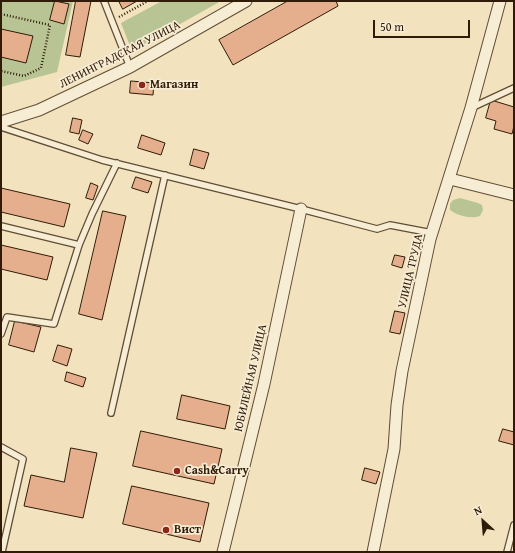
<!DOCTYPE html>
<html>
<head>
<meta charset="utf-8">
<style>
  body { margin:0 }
  #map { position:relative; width:515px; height:553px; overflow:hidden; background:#f2e2bd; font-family:"Gentium Book Plus",serif }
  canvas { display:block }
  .frame { position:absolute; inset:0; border:2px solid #301b09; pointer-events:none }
  .north { position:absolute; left:463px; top:501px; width:40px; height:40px; -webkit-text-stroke:3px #f7ecd4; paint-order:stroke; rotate:334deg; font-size:11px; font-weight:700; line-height:16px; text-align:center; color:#301b09 }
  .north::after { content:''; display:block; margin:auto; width:14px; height:18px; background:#301b09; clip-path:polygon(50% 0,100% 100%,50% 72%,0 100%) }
  .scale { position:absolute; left:373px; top:20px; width:97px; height:18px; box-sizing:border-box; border:2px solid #301b09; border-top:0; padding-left:5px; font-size:12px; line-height:14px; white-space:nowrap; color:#301b09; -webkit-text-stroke:3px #f7ecd4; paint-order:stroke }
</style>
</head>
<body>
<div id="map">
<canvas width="515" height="553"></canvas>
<div class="frame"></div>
<div class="north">N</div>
<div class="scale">50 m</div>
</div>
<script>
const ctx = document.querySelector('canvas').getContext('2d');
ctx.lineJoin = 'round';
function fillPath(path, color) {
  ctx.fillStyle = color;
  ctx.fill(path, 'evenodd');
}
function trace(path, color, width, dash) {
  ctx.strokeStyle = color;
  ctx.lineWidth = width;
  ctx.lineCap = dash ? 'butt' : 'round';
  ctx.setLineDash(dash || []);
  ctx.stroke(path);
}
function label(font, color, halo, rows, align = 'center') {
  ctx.font = font + ' "Gentium Book Plus",serif';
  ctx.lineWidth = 3.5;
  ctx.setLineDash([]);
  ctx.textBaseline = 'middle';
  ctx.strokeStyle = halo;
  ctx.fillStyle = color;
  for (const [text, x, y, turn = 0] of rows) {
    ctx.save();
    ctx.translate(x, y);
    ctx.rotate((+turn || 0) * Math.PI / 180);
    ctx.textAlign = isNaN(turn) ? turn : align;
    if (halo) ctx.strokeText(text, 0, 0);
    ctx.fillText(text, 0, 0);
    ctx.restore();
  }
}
fillPath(new Path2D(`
  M1,1h72l-16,71 -56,15z
  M162,1h59l-89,50 -11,-28z
  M460,198l18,5 4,2 1,5 -3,6c-9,3 -22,0 -30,-6v-6l3,-4z`), '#b8c493');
const building = new Path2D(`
  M55,1l14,3 -5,20 -14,-4z
  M76,1h15l-11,56 -14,-2z
  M119,1h18l-14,8z
  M288,1h48l2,5 -105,59 -14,-25z
  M1,29l32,7 -7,27 -25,-6z
  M131,81l23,2 -1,12 -23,-2z
  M491,100l23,7v19l-2,8 -18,-5 2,-8 -10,-3z
  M73,118l9,2 -3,14 -9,-2z
  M83,130l10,4 -5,10 -9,-4z
  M142,135l23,8 -4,12 -23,-7z
  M194,149l15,4 -5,16 -14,-4z
  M136,177l16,5 -4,11 -16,-5z
  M91,183l7,3 -5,14 -7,-2z
  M1,188l69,16 -6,23 -63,-15z
  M103,211l23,5 -24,104 -23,-6z
  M1,245l52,12 -6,23 -46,-11z
  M395,255l10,2 -3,11 -10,-3z
  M395,311l10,2 -5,21 -10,-2z
  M15,321l26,6 -7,25 -25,-7z
  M58,345l14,4 -5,17 -14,-5z
  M67,372l19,6 -3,9 -18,-6z
  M182,395l48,11 -5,23 -48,-10z
  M503,429l11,3v13l-15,-4z
  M141,431l81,18 -8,35 -81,-18z
  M71,448l26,5 -14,65 -59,-12 7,-31 33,7z
  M365,468l15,4 -4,12 -14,-4z
  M132,486l77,17 -9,39 -77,-18z`);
fillPath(building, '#e5af8d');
trace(building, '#301b09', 1);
const lane = new Path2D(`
  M104,1l26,66
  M471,108l43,-20
  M1,127l101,33 199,49 76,20 13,-4 42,8
  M1,226l78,19
  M1,334l6,-17 47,7 25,-79 13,-31 25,-51
  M111,413l54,-238
  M1,447l22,12 -21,93
  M507,552l7,-27`);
const street = new Path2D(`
  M1,122l38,-12 91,-43 116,-66
  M450,179l64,16
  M223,552l41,-168 37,-175
  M373,552l21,-103 3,-44 5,-34 28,-132 41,-131 29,-107`);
trace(lane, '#604d36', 8);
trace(street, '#604d36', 13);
trace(new Path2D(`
  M1,14l49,11 -9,43 -17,8 -23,-5
  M119,17l29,-16`), '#301b09', 2.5, [1, 2]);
trace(lane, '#f7ecd4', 5.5);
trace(street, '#f7ecd4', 11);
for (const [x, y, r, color] of [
  [142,85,4,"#8f2418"],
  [177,471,4,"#8f2418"],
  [166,530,4,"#8f2418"]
]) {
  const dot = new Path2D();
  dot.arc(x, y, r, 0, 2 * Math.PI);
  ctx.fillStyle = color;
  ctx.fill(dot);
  trace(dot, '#f7ecd4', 1.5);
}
label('12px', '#301b09', '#f7ecd4', [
  ["ЛЕНИНГРАДСКАЯ УЛИЦА",120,55,-27],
  ["УЛИЦА ТРУДА",411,271,-77],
  ["ЮБИЛЕЙНАЯ УЛИЦА",251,378,-77]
]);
label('bold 12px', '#301b09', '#f7ecd4', [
  ["Магазин",150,85],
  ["Cash&Carry",185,471],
  ["Вист",174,530]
], 'left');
</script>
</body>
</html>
